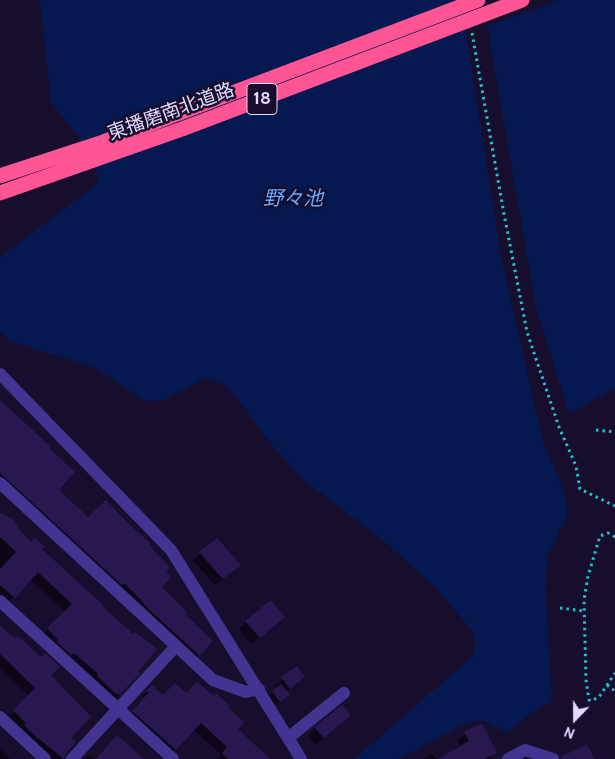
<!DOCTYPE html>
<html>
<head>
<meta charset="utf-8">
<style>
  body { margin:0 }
  #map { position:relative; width:615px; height:759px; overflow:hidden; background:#170e2d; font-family:Cabin,sans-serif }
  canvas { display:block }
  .north { position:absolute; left:550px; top:694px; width:50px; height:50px; -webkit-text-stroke:4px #170e2d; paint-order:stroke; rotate:202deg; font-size:14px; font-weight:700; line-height:20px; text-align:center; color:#e2daff }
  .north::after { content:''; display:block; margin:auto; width:18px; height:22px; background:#e2daff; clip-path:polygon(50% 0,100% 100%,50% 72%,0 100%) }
</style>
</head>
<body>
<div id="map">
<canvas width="615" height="759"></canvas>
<div class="north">N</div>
</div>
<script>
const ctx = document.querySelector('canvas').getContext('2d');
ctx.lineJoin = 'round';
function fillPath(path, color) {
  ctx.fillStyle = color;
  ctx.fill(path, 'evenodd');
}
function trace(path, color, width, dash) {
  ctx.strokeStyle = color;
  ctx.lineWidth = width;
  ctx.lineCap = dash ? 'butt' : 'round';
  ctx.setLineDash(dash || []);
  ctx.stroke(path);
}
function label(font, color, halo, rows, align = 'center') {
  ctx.font = font + ' Cabin,"Noto Sans JP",sans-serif';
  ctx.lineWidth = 5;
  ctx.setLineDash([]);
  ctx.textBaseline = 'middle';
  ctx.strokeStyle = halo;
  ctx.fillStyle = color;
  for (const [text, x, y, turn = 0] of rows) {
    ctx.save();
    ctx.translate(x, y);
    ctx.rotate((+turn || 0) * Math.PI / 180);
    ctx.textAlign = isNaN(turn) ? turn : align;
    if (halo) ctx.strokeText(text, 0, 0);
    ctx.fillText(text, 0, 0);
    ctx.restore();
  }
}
fillPath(new Path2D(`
  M40,0h421l41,262 41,180 18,42 6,20v11l-20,42 -2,32 7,112 -19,11 -26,21 -23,-12 -12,1 -13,5 -61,32h-44l119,-103c3,-11 3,-18 -3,-28l-33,-39 -53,-48 -83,-63 -34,-39 -27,-37 -15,-17 -11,-5 -11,-1 -42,22 -17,-1 -48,-32 -86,-27 -10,-9v-75l92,-69 6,-8 -1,-7 -18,-36 -28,-34z
  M560,0h55v388l-46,26 -33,-106 -49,-282z`), '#05184f');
fillPath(new Path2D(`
  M0,411l57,79 31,29 76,52 -4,16 23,27 29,27 -20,21 -192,-175z
  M0,514l31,29 10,6 60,56 20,87 -8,8 -73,-64 26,-24 -36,-33 -24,26 -6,-6z
  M200,553l32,19 -17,13 -22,-24z
  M246,622l30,2 -25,20 -12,-15z
  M0,627l50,48 19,63 -7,21h-14l-41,-41 22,-22 -29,-27z
  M297,668l7,9 -18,15 -1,6 -9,7 -7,-9 8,-7 -3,-3z
  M152,686l11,10 23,-1 28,2 2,-2 26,27 -6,7 32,30h-51l4,-4 -28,-26 -24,27 -43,-37 20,-22 -6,1z
  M342,722l-26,23 -8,-9 7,-8z
  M465,733l30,19 -6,7h-48l20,-11 -3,-8z
  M0,749l10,10h-10z
  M433,754l3,5h-13z
  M89,755l6,4h-11z`), '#0007');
fillPath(new Path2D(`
  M0,400l50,46 -1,2 26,24 -16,18 29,27 18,-17 22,23 22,20v2l3,3 -1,1 18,18 -4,4 5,6 -9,10 25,25 -2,2 28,27 -13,15 -56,-51 1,-1 -21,-21 -2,2 -122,-112z
  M0,513l13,6 6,10 12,13 4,-5 10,10 -3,2 61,56 -1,1 31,28 2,-2 22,17 -19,23 2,2 -19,19 -5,1 -19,-18 1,-2 -24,-21 -3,2 -14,-13 1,-2 -11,-12 25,-24 -30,-28 -4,-4 -23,26 -15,-13v-16l16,-17 -16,-15z
  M217,538l24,27 -18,14 -24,-27z
  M271,600l14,17 -25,21 -15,-17z
  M0,625l15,14 3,-3 23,21 4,-4 15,14 -9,8 40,42 -20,21 5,4 -10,12 -2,5 -30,-24 -10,-10 2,-2 -13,-13 22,-22 -35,-34z
  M297,666l8,11 -15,12 -9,-12z
  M197,682l17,14 2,-3 14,13 -2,1 16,15 -6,7 32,30h-42l-6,-6 5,-6 -26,-24 -25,27 -44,-39 18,-20 -5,1 7,-7 11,10 12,-12 11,10z
  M281,684l9,10 -10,8 -8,-11z
  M342,705l9,10 -27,23 -10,-11z
  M482,723l15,30 -13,6h-46l31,-18 -5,-9z
  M117,735l27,24h-48z
  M587,744l7,15h-33v-2z`), '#291850');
trace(new Path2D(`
  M472,33l32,181 23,118 32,95 17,39 4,23 35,17
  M596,430l19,2
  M615,537l-7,-4 -8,3 -12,40 -4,24 2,80 3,20 2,1 8,-4 16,-24
  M560,608l24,3
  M607,685l8,6`), '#22c2ca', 3, [2.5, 4]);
trace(new Path2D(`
  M0,374l171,176 130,209
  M0,483l213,197 33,12 13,-3
  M0,601l173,158
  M0,717l45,42
  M288,738l56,-45
  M72,759l104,-113
  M508,759l17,-9 28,9`), '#423490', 12);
trace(new Path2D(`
  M0,176l103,-34 375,-142
  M0,193l182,-64 340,-129`), '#ff5594', 15);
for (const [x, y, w] of [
  [262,99,30]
]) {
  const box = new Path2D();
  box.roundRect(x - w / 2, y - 15.5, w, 31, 4);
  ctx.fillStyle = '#170e2d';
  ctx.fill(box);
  trace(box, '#e2daff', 1);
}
label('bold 18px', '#e2daff', null, [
  ["18",262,99]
]);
label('19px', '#e2daff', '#170e2d', [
  ["東播磨南北道路",171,112,-20]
]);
label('italic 20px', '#68a9ff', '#170e2d', [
  ["野々池",293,199]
]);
</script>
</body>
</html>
